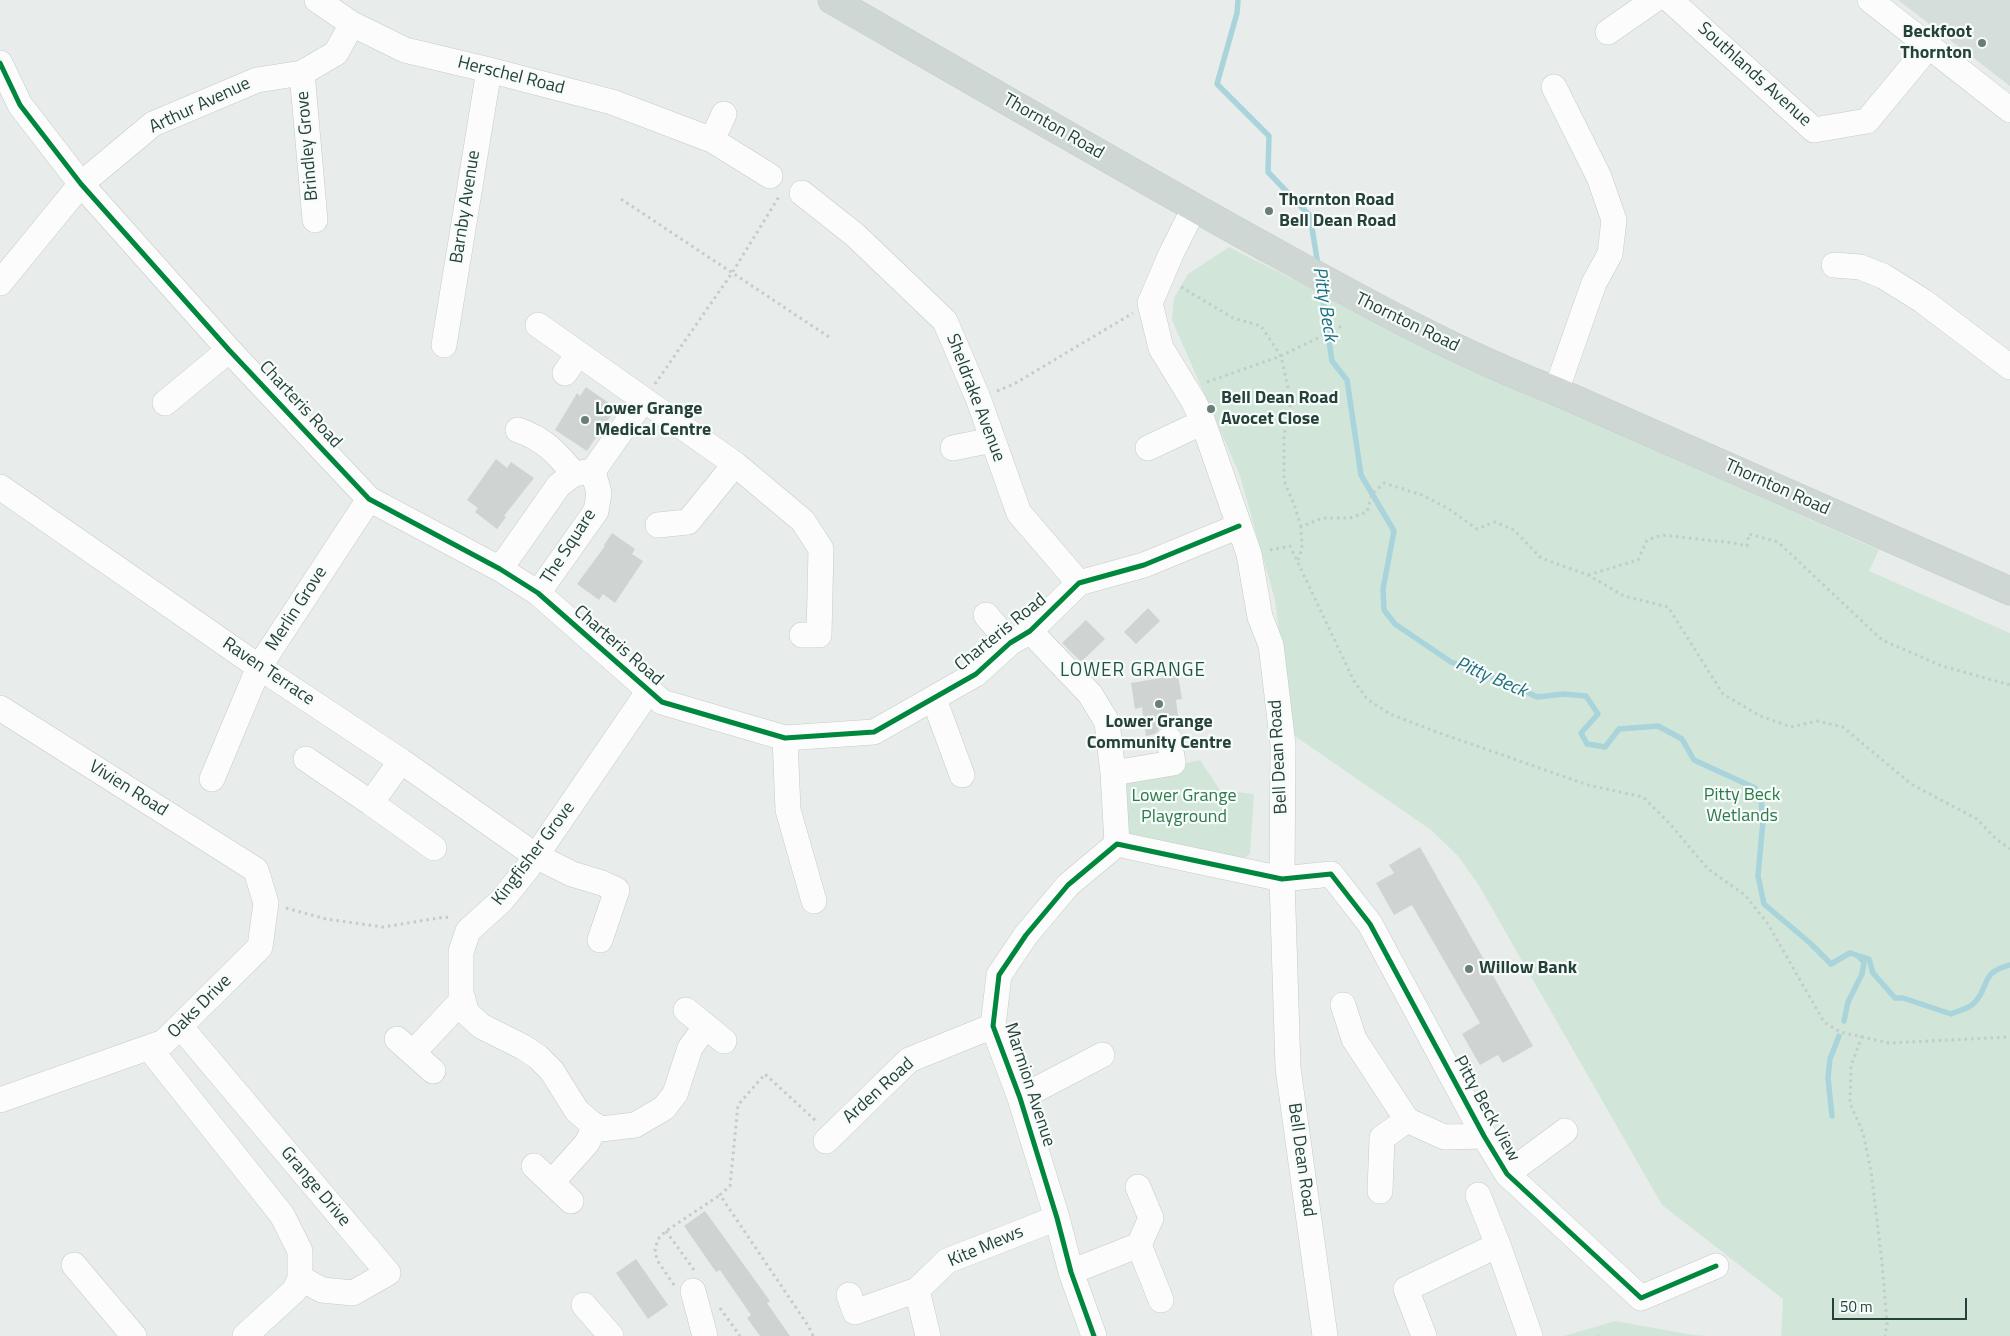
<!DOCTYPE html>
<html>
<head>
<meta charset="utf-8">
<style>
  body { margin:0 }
  #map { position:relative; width:2010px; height:1336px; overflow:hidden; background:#e8edeb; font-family:"Titillium Web",sans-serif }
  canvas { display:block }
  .scale { position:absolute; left:1832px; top:1298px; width:135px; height:22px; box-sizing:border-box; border:2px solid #24423a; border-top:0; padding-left:6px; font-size:15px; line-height:18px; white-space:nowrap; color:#24423a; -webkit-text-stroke:4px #f7fbf9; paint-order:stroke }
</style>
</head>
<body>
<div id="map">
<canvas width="2010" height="1336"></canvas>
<div class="scale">50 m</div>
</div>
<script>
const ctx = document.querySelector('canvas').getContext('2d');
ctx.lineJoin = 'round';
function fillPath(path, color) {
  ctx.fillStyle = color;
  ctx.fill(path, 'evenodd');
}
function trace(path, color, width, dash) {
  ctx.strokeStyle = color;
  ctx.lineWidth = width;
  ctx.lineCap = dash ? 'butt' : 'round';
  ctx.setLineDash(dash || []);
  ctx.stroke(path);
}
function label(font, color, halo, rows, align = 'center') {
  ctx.font = font + ' "Titillium Web",sans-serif';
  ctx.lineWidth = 4.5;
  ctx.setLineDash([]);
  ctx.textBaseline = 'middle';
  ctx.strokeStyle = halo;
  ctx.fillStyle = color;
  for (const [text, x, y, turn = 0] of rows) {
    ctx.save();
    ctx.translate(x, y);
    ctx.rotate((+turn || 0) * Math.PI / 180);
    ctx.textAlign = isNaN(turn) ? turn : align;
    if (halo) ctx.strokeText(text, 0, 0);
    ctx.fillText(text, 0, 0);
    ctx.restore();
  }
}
fillPath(new Path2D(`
  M1898,0h112v86z`), '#d6dedb');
fillPath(new Path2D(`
  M1229,247l224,113 426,190 -10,21 141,62v703h-229l2,-37 -121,-94 -184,-321 -20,-28 -27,-26 -139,-96 -17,-134 -35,-124 -68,-156 2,-22 14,-24z
  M1200,760l20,30 34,4 -4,60 -8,6 -112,-25 -5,-6 -1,-52z
  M1615,1321l78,14 17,1h-146z`), '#d1e6d8');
trace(new Path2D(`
  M1238,0l-1,13 -20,71 52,52 -1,36 42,44 8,49
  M1321,287l11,74 15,19 14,95 33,56 -11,58 1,21 11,14 56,38 55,20 31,15 27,-3 22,2 12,18 -17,19 6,11 18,3 14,-18 39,-3 24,13 12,21 61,28 6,13 2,20 -5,55 6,28 46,39 21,21 19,-11 19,6 4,14 22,25h8l48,16c6,-3 17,-5 22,-10 18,-16 5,-31 37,-39
  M1844,1021l4,-19 14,-28 2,-12 -5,-5
  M1832,1116l-4,-38 2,-19 9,-23`), '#a9d4db', 5.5);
fillPath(new Path2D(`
  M586,387l30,21 -29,43 -32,-21 22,-37 3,3z
  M496,459l11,9 4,-6 23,16 -30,38 2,1 -9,12 -22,-17 3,-4 -11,-8z
  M612,533l23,16 -3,5 11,7 -28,42 -12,-9 -4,6 -22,-16 28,-38 -1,-1z
  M1148,608l12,13 -24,23 -12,-12z
  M1086,620l19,19 -24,23 -19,-19z
  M1178,675l4,24 -6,1 4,30 -6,-4 -7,-1 -7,3 -5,6 -9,2 -4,-29 -7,2 -4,-26z
  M1420,847l113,199 -30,17 -5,-8 -18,10 -18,-31 18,-11 -68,-118 -18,10 -18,-32 18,-10 -5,-8z
  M705,1211l65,90 -3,2 23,33h-30l-13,-18 4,-3 -31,-45 -4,2 -32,-46z
  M636,1259l32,46 -20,14 -32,-46z`), '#cfd4d2');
const minor = new Path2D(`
  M317,0l35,24 53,26 84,20 123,32 100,38 58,36
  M1670,0l144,130 53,-9 63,-76
  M1870,0l140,110
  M1608,32l46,-32
  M0,63l20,42 61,79 148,166 140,149 131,70 38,24 124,109 123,36 89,-6 102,-58 34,-31 20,-12 49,-48 65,-18 95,-39
  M302,73l13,147
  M1554,87l45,90 15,43 -4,34 -16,29 -38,108
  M712,140l12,-26
  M802,193l53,42 90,86 33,77 41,115 60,70
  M1194,208l-23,46 -21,49 11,45 33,54 9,20 46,132 11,63 11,28 12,100 -1,134 6,189 37,268
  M1834,265l26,2 23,9 40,25 87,66
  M0,283l81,-99 72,-60 104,-44 45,-7 34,-20 16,-29
  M538,325l197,139 68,57 18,28 -2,86h-17
  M444,345l45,-275
  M565,373l13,-19
  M165,403l64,-53
  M518,430c26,9 39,23 56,44
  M953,448l39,-8
  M1148,448l55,-26
  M0,487l259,180 142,94 135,95 36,18 30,9 15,7 -17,50
  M658,525l30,-3 47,-58
  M500,569l59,-84 15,-11 19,-3 50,-71
  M538,593l58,-82 3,-18 -6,-22
  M986,615l24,28
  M1030,631l60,63 17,28 6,51 4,71
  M648,692l-121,177 -26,32 -33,30 -7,21v42l6,19 14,13 42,21 15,10 14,14 25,40 14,12 10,6 34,-4 29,-17 11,-14 15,-46 16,-22
  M934,699l28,76
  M0,708l256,162 10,33 -6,44 -96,95 -164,58
  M785,738l3,72 26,91
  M306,759l65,44 30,-42
  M1113,773l60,-10 -4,-24
  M212,779l47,-112 110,-168
  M371,803l63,45
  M1343,1005l11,34 53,81
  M686,1010l38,31
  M180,1026l208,247 -35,20 -31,-3 -22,-12
  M397,1039l36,32
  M149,1048l133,167 18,36v27l-5,12 -50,46
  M413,1053l50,-54
  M1020,1098l82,-43
  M826,1141l83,-81 84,-34
  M534,1166l37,35
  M1507,1174l58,-43
  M552,1182l35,-39 8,-17
  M1380,1191l2,-53 25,-18 37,17 40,-1
  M1478,1195l20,50 32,91
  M1139,1245l22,55
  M74,1265l60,71
  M1071,1272l68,-27 12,-27 -13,-31
  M917,1290l11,46
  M693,1291l12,45
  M849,1295l6,17 62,-22 30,-29 110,-43
  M584,1305l27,31
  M1094,1336l-23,-64 -14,-54 -37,-120 -27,-72 6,-51 27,-40 42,-50 49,-41 165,35 49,-5 39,50 114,212 23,38 134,124 75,-32
  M1424,1336l-18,-47 92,-44`);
const major = new Path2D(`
  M832,0c139,80 277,160 417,238 100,55 200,112 307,153l454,200`);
trace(minor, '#c5cac8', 26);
trace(major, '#c3ccc9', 29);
trace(new Path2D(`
  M621,199l211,140
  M1181,287l52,31 28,8 20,30 10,45 -7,35v45l10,23 7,23
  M1207,382l74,-26 61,-30
  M655,384l77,-111 48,-78
  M997,391l17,-7 119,-71
  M1270,550l20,-4 64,135 13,18 23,15 44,17 154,54 55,12 27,27 38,45 37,26 23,29 56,98 16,10 49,11 121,-6
  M1298,560l4,-11 -1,-22 21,-9h28l17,-6 5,-18 12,-11 38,12 27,14 28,20 18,-7 19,8 27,28 47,17 36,21 44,11 55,87 37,22 31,11 26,-6 26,6 68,57 66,35 19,20 14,10
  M1588,575l50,-15 9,-20 15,-5 72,8 13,3 2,-12 29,8 104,98 60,26 68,19
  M286,908l40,11 57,8 62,-10 7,1
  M1862,1036l-11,30 -1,37 13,30 8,38 11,91 5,62 -2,12
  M666,1231l28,39
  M674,1285l-17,-25 -2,-11 3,-10 8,-8 54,-36
  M720,1308l20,28
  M813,1336l-4,-9 -89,-132 10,-9 8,-81 27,-31 51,47
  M1598,1336h1`), '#c3ccca', 3, [2.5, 4]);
trace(minor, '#fcfcfc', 25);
trace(major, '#cfd7d5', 28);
trace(new Path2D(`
  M0,63l20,42 61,79 148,166 140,149 131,70 38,24 124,109 123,36 89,-6 102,-58 34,-31 20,-12 49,-48 65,-18 95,-39
  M1094,1336l-23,-64 -14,-54 -37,-120 -27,-72 6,-51 27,-40 42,-50 49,-41 165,35 49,-5 39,50 114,212 23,38 134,124 75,-32`), '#00873e', 5);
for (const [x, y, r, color] of [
  [1982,43,5,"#697e78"],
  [1269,211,5,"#697e78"],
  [1211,409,5,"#697e78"],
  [585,420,5,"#697e78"],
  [1159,704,5,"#697e78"],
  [1469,969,5,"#697e78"]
]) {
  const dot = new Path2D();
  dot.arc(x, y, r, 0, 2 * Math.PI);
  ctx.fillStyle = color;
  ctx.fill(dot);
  trace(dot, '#f7fbf9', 2);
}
label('bold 18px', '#24423a', '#f7fbf9', [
  ["Beckfoot",1972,33,"right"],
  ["Thornton",1972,54,"right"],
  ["Thornton Road",1279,201],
  ["Bell Dean Road",1279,222],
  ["Bell Dean Road",1221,399],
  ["Avocet Close",1221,420],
  ["Lower Grange",595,410],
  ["Medical Centre",595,431],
  ["Lower Grange",1159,723,"center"],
  ["Community Centre",1159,744,"center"],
  ["Willow Bank",1479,969]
], 'left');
label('18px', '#24423a', '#f7fbf9', [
  ["Southlands Avenue",1754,75,42],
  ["Herschel Road",511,76,14],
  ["Arthur Avenue",200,106,-25],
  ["Thornton Road",1053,127,30],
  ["Brindley Grove",308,146,-95],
  ["Barnby Avenue",466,207,-81],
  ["Thornton Road",1407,323,26],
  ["Sheldrake Avenue",975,398,69],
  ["Charteris Road",300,405,47],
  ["Thornton Road",1777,488,24],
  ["The Square",569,547,-57],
  ["Merlin Grove",297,609,-57],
  ["Charteris Road",1001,633,-39],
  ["Charteris Road",618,646,41],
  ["Raven Terrace",268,672,34],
  ["Bell Dean Road",1279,757,-93],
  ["Vivien Road",128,789,32],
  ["Kingfisher Grove",534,854,-53],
  ["Oaks Drive",200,1007,-45],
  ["Marmion Avenue",1029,1085,72],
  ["Arden Road",879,1091,-42],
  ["Pitty Beck View",1486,1109,61],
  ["Bell Dean Road",1301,1160,82],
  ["Grange Drive",315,1187,50],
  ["Kite Mews",986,1247,-23]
]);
label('18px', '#2d7a4b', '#f7fbf9', [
  ["Pitty Beck",1742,796],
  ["Wetlands",1742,817],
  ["Lower Grange",1184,797],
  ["Playground",1184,818]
]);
label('italic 19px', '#1c6f80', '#f7fbf9', [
  ["Pitty Beck",1324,304,81],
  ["Pitty Beck",1491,678,23]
]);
ctx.letterSpacing = '1px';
label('19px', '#1f5548', '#f7fbf9', [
  ["LOWER GRANGE",1133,671]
]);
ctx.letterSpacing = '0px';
</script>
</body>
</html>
